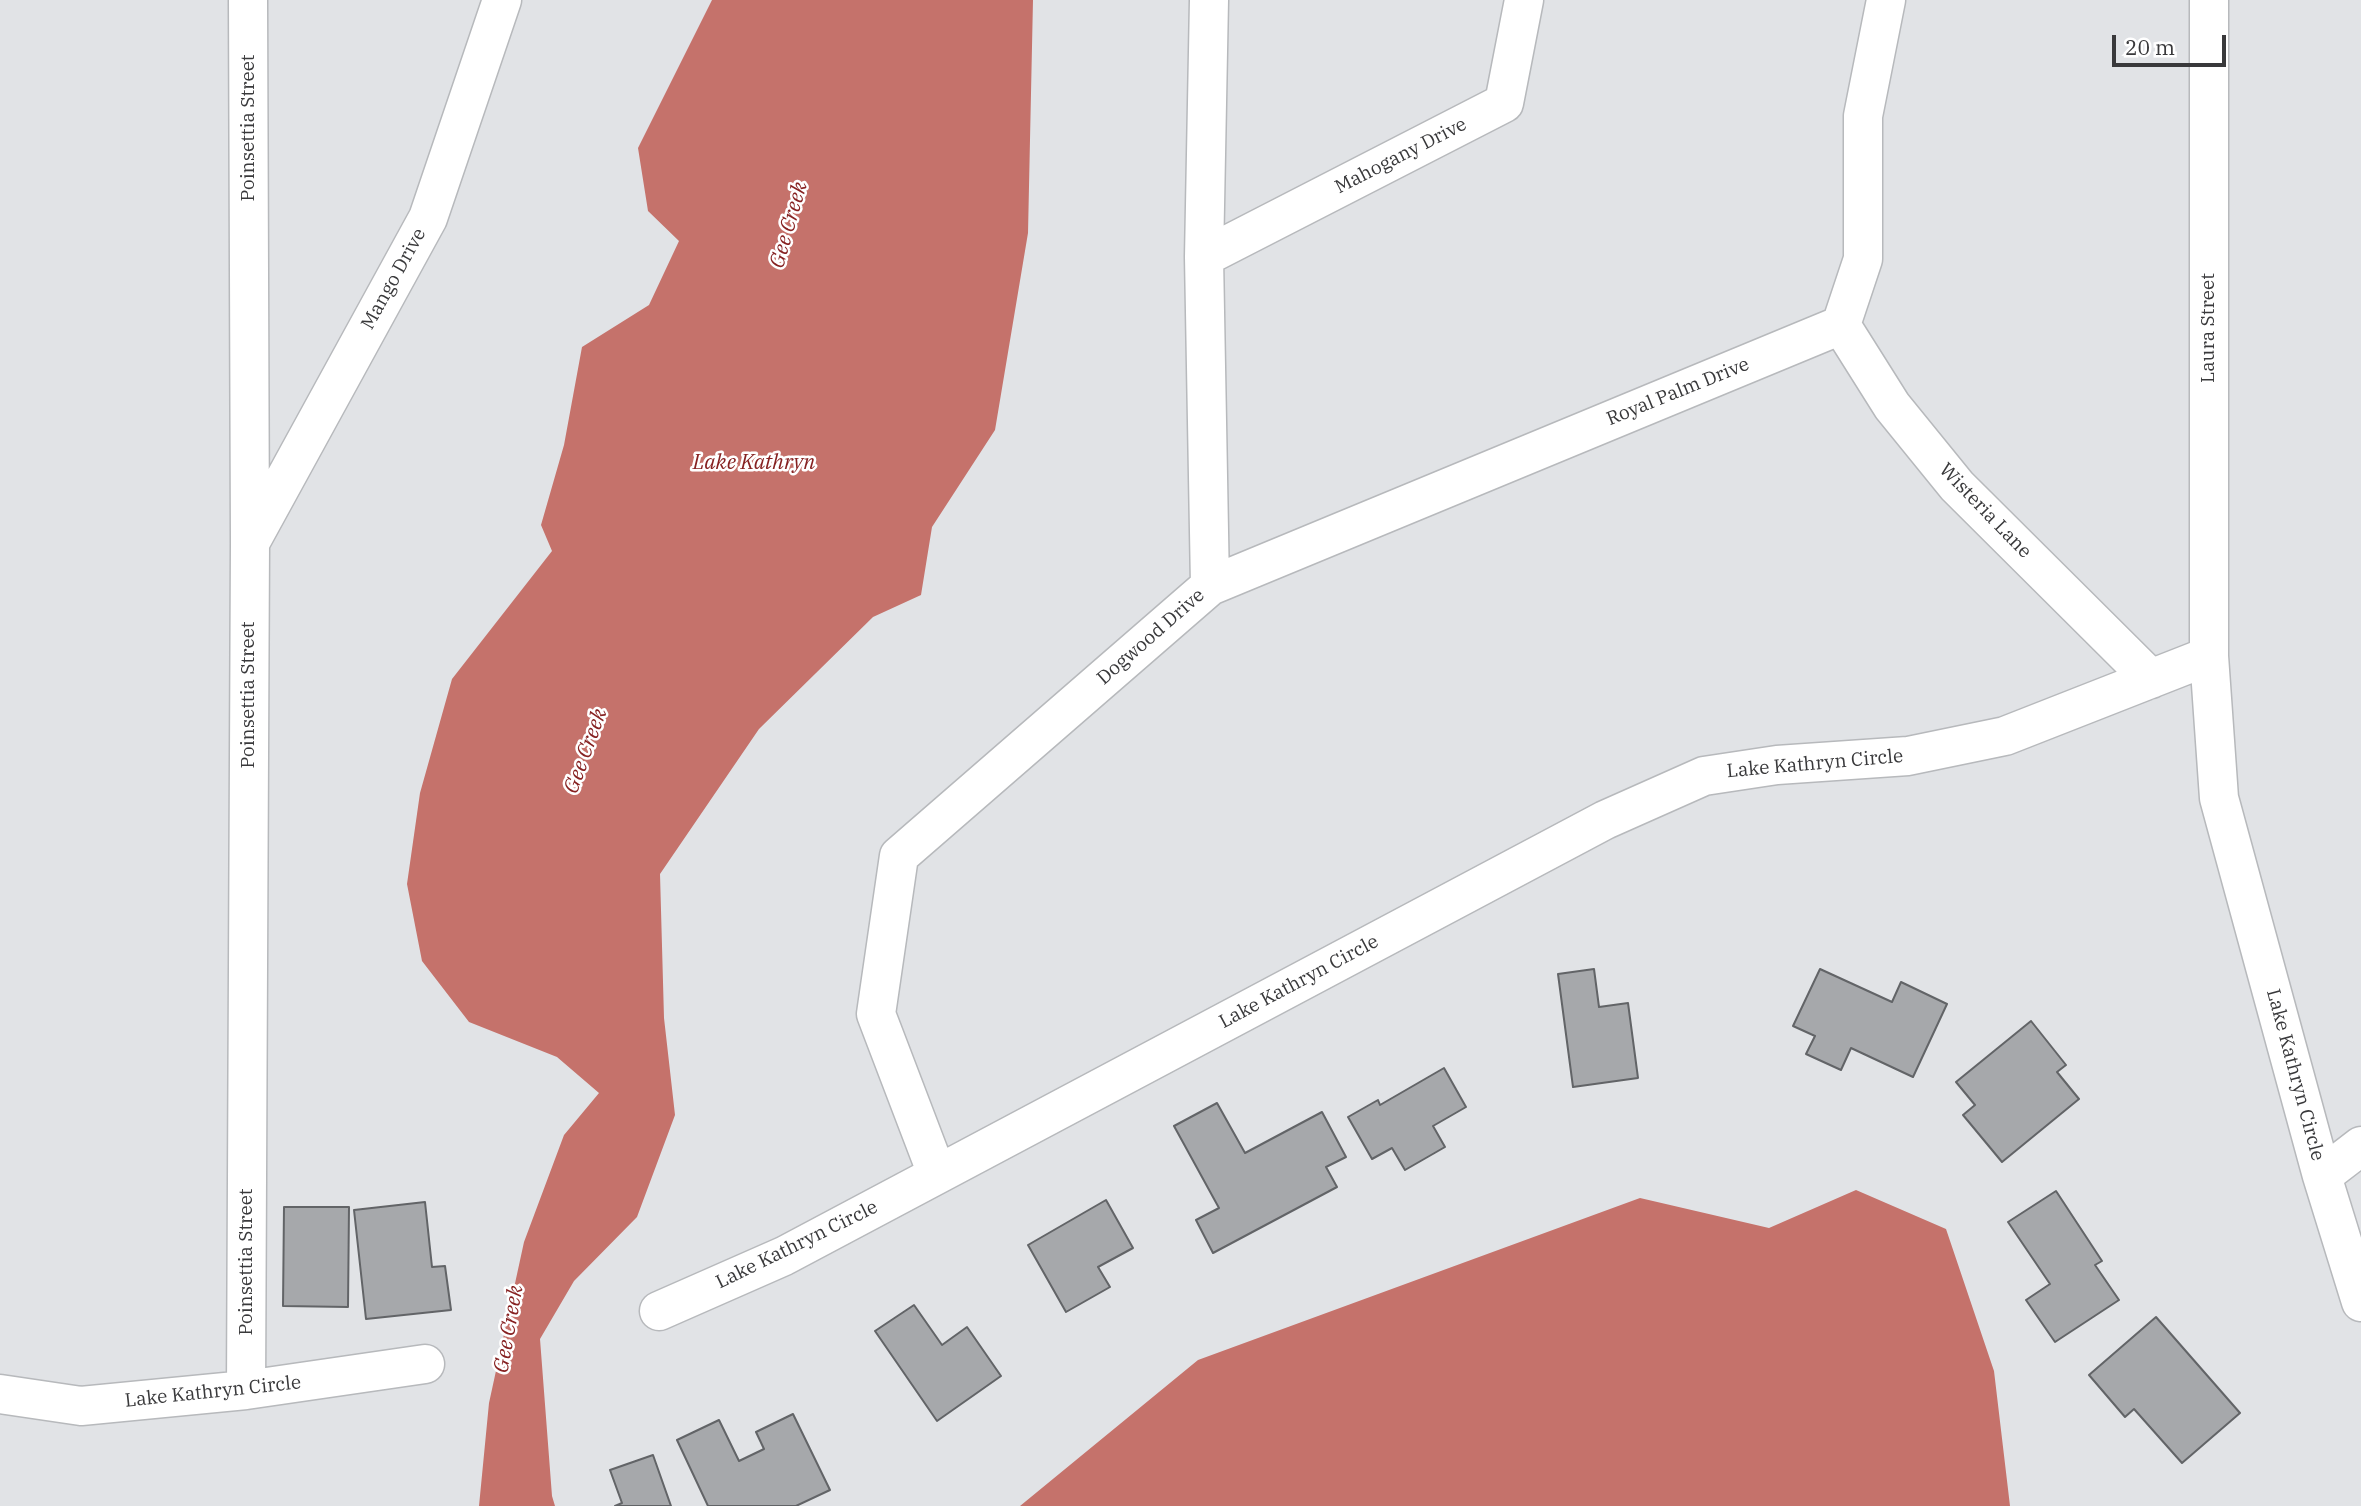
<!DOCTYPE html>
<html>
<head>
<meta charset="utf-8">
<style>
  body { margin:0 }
  #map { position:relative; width:2361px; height:1506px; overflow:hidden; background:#e1e3e6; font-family:"IBM Plex Serif",serif }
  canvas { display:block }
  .scale { position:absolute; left:2112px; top:35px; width:114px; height:32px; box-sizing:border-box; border:4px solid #39393b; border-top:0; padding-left:9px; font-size:21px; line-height:24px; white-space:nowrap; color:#39393b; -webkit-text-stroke:5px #fff; paint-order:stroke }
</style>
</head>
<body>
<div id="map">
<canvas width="2361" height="1506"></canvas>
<div class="scale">20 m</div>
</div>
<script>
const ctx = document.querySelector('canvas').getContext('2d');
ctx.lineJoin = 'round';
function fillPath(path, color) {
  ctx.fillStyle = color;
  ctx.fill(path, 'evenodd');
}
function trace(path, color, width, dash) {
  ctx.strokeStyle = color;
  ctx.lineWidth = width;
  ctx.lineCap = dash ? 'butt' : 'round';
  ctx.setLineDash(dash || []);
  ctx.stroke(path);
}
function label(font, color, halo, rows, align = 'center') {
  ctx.font = font + ' "IBM Plex Serif",serif';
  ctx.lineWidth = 5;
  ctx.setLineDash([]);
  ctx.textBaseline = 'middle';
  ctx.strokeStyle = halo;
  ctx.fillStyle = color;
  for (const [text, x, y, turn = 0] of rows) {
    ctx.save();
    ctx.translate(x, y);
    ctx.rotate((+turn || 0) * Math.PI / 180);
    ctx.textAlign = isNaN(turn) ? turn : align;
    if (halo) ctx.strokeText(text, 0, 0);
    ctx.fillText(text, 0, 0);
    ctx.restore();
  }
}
fillPath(new Path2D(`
  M712,0h321l-5,233 -33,197 -63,97 -11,68 -48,22 -114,112 -99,145 4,144 11,97 -38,102 -63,64 -34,58 12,157 3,10h-76l10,-103 35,-161 40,-107 35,-42 -42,-36 -88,-35 -47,-61 -15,-77 13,-91 32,-114 100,-128 -11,-26 23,-80 18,-98 67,-42 30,-64 -31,-30 -10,-63z
  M1856,1190l90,39 48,142 16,135h-990l178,-146 442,-162 129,30z`), '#c5726b');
const building = new Path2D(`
  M1594,969l5,38 29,-4 10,75 -65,9 -15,-113z
  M1820,969l72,33 9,-20 46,22 -34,73 -62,-29 -10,22 -35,-16 9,-18 -22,-10z
  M2031,1021l35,44 -9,7 22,27 -77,63 -39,-47 12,-10 -19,-23z
  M1444,1068l22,39 -33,19 12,21 -40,23 -13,-22 -20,11 -24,-42 30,-17 2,5z
  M1217,1103l28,50 77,-41 24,45 -20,10 11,20 -124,66 -17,-33 23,-12 -45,-82z
  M2056,1191l46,70 -7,4 24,35 -64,42 -29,-42 24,-16 -42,-62z
  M1106,1200l27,48 -35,19 12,20 -44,25 -38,-67z
  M425,1202l7,65 13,-1 6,44 -85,9 -12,-109z
  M284,1207h65l-1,100 -65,-1z
  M914,1305l28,40 25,-18 34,49 -64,45 -62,-90z
  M2156,1317l84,96 -58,50 -48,-54 -9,8 -36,-42z
  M793,1414l37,76 -34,16h-88l-31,-66 42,-20 20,41 25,-12 -8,-17z
  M653,1455l18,51h-56l7,-3 -12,-33z`);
fillPath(building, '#a6a8ab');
trace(building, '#626467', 2);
const minor = new Path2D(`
  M1209,0l-5,257 6,329
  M2209,0v656l10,142 103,378 39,126
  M1204,257l300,-154 20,-103
  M1841,325l51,81 65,80 194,193
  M251,541l177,-323 74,-218
  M937,1174l-61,-160 23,-158 311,-270 631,-261 22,-66v-143l23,-116
  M2322,1176l39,-30
  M659,1311l125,-55 821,-436 99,-44 73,-11 131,-9 97,-20 204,-80
  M246,1390l4,-847 -2,-543
  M0,1394l81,12 165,-16 179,-26`);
trace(minor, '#b7b9bc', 41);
trace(minor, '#fff', 38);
label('19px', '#39393b', '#fff', [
  ["Poinsettia Street",249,128,-90],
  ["Mahogany Drive",1401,156,-27],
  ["Mango Drive",394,279,-61],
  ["Laura Street",2209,328,-90],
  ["Royal Palm Drive",1678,392,-22],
  ["Wisteria Lane",1985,511,46],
  ["Dogwood Drive",1151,637,-41],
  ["Poinsettia Street",249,695,-90],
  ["Lake Kathryn Circle",1815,764,-5],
  ["Lake Kathryn Circle",1299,982,-28],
  ["Lake Kathryn Circle",2295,1075,75],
  ["Lake Kathryn Circle",797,1245,-26],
  ["Poinsettia Street",247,1262,-90],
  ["Lake Kathryn Circle",213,1392,-6]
]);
label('italic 21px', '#862121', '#fff', [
  ["Gee Creek",789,225,-74],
  ["Lake Kathryn",754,463],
  ["Gee Creek",586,751,-70],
  ["Gee Creek",509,1329,-80]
]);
</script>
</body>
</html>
